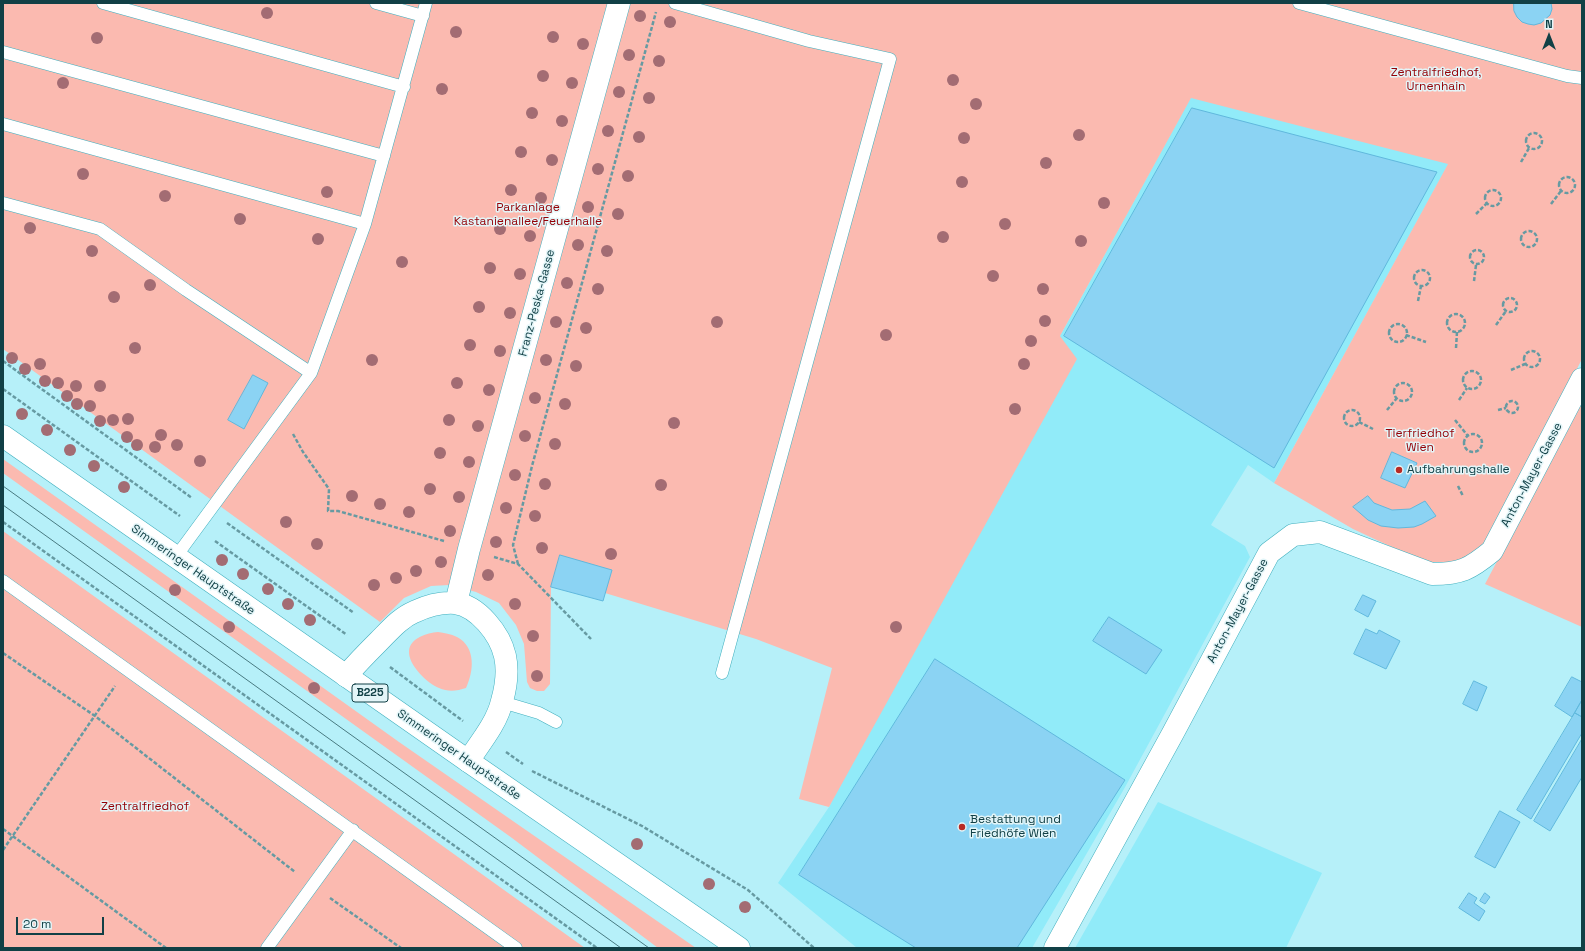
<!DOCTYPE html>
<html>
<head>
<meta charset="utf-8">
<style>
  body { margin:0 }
  #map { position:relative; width:1585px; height:951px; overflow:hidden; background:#b6f0f9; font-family:"Space Grotesk",sans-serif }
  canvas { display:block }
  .frame { position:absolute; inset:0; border:4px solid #114046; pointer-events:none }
  .north { position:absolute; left:1529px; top:16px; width:40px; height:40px; -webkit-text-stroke:3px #e3f5f8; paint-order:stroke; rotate:0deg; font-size:11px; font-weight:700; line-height:16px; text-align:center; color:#114046 }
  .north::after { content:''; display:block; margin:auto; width:14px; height:18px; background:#114046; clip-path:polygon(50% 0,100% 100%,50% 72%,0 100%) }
  .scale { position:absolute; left:16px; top:917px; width:88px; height:18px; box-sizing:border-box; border:2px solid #114046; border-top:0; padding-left:5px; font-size:12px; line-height:14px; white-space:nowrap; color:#114046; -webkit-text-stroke:3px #e3f5f8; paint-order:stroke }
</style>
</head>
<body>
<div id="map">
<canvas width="1585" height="951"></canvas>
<div class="frame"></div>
<div class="north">N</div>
<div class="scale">20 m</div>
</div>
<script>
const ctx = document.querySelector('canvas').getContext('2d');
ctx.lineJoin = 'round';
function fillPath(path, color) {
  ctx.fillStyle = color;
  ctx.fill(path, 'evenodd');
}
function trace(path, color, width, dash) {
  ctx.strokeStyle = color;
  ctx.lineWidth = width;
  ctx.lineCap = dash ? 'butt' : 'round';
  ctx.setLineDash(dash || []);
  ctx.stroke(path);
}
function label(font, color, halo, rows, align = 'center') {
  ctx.font = font + ' "Space Grotesk",sans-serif';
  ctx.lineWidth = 3;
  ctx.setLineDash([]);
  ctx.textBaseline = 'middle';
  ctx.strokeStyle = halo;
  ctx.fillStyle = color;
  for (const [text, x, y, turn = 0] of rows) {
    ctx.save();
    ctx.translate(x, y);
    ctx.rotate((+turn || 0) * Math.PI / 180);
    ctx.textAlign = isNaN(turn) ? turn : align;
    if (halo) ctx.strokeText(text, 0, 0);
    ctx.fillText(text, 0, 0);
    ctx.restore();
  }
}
fillPath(new Path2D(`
  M1191,97l258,66 -175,320 -26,-18 -37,60 34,21 5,11 -126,232 -92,159h-175l-79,-65 51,-76 231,-471z
  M1158,802l164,71 -36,75h-211z`), '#91ebf9');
fillPath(new Path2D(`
  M3,3h1579v356l-94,184 -26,17 -15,2h-23l-71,-33 -79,-46 174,-319 -257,-66 -131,238 17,23 -248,448 -30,-8 33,-131 -76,-29 -151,-46 -54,-6 -1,97 -6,7h-7l-7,-3 -3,-6 -3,-38 -8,-19 -17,-22 -23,-11 -27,-7 -18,1 -27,12 -24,24 -377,-273z
  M1582,401v226l-97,-43z
  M3,459l396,283 297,206h-38l-146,-110 -509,-365z
  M3,531l582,417h-582z
  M438,632c6,1 13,2 19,5 19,10 17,34 9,51 -9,3 -18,4 -27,0 -11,-4 -31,-23 -30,-37 1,-13 18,-18 29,-19z`), '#fbbab0');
const building = new Path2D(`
  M1514,3h37l1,6 -2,6 -9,8 -7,2 -6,-1 -6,-2 -5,-5 -3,-6z
  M1192,108l245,64 -163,296 -210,-132z
  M253,375l15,8 -24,46 -16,-9z
  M1392,452l25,11 -12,25 -24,-10z
  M1368,496l6,7 18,7 18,-1 15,-8 11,15 -14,8 -8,3 -16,1 -17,-2 -13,-6 -15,-13z
  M560,555l52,15 -9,31 -52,-14z
  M1363,595l13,6 -8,16 -13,-7z
  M1109,617l53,33 -16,24 -53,-33z
  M1366,629l11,5 2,-4 21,11 -14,28 -32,-15z
  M935,659l190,121 -108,168h-101l-117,-73z
  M1572,677l10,5v18l-10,17 -17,-11z
  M1474,681l13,6 -10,24 -14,-7z
  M1582,700v17l-7,-4z
  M1575,713l7,4v16l-51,86 -14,-9z
  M1582,739v38l-32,54 -16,-10z
  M1500,811l20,11 -25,46 -20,-11z
  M1469,893l8,5 -3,5 11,8 -6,10 -20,-13z
  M1485,893l5,4 -5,7 -5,-3z`);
fillPath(building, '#8bd3f3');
trace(building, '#60b8dd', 1);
const service = new Path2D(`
  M103,3l301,84
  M376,3l47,13
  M675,3l134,38 81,18 -168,614
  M1299,3l268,73 15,2
  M3,52l381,104
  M3,124l362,100
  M3,203l97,26 86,61 125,83
  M175,558l136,-185 54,-149 61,-221
  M3,581l513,367
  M502,702l37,11 17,9
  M267,948l86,-118`);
const minor = new Path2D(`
  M456,603l13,-54 150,-546
  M346,676c11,-13 22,-24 33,-35 11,-11 21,-23 35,-29 13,-6 27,-10 41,-9 23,3 45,31 50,53 3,14 1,31 -3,45 -5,22 -22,42 -34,60
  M1055,948l118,-215 96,-180 24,-18 27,-3 112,42c29,0 38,-5 60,-23l90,-172`);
const primary = new Path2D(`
  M3,436l465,325 271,187`);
trace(service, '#41afbe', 13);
trace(minor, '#41afbe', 23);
trace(primary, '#41afbe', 23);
trace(new Path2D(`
  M1526 141a8 8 0 1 1 16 0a8 8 0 1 1-16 0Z
  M1521,162l8,-14
  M1559 185a8 8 0 1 1 16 0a8 8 0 1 1-16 0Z
  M1485 198a8 8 0 1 1 16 0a8 8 0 1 1-16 0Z
  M1551,204l10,-13
  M1476,214l11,-11
  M1521 239a8 8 0 1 1 16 0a8 8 0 1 1-16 0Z
  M1470 257a7 7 0 1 1 14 0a7 7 0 1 1-14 0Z
  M1414 278a8 8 0 1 1 16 0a8 8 0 1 1-16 0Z
  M1474,281l2,-16
  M1503 305a7 7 0 1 1 14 0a7 7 0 1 1-14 0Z
  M1418,301l3,-15
  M1447 323a9 9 0 1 1 18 0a9 9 0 1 1-18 0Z
  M1389 333a9 9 0 1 1 18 0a9 9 0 1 1-18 0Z
  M1496,325l10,-14
  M1406,335l20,7
  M1456,348l1,-16
  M1524 359a8 8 0 1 1 16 0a8 8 0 1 1-16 0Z
  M3,361l189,137
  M1511,370l14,-6
  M1463 380a9 9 0 1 1 18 0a9 9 0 1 1-18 0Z
  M1394 392a9 9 0 1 1 18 0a9 9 0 1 1-18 0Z
  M3,389l177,127
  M1459,400l8,-12
  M1506 407a6 6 0 1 1 12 0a6 6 0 1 1-12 0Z
  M1344 418a8 8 0 1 1 16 0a8 8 0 1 1-16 0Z
  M1387,410l10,-12
  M1498,410l8,-2
  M1455,420l13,16
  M1359,422l14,7
  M293,434l10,18 26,37 -1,22h10l106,30
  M1464 443a9 9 0 1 1 18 0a9 9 0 1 1-18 0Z
  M1458,486l5,10
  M3,522l594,426
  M227,523l127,90
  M215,541l132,94
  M494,557l24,7 73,75
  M518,564l-5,-19 19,-79 124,-454
  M3,653l92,63 200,156
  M390,667l73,54
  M506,752l17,12
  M532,771l110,55 106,64 66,58
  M3,829l163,119
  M3,850l112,-164
  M330,898l71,50`), '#669aa2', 2.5, [4, 2]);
trace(service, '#fff', 12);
trace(minor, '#fff', 22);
trace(primary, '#fff', 22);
trace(new Path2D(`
  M3,486l646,462
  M3,505l618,443`), '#487a81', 1);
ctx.fillStyle = '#a36c73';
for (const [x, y] of [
  [267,13],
  [640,16],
  [670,22],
  [456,32],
  [553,37],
  [97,38],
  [583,44],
  [629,55],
  [659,61],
  [543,76],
  [953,80],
  [63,83],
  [572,83],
  [442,89],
  [619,92],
  [649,98],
  [976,104],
  [532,113],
  [562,121],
  [608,131],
  [1079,135],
  [639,137],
  [964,138],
  [521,152],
  [552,160],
  [1046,163],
  [598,169],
  [83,174],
  [628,176],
  [962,182],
  [511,190],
  [327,192],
  [165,196],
  [541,198],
  [1104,203],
  [588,207],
  [618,214],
  [240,219],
  [1005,224],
  [30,228],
  [500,229],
  [530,236],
  [943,237],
  [318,239],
  [1081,241],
  [578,245],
  [92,251],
  [607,251],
  [402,262],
  [490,268],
  [520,274],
  [993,276],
  [567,283],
  [150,285],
  [598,289],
  [1043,289],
  [114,297],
  [479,307],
  [510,313],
  [1045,321],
  [556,322],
  [717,322],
  [586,328],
  [886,335],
  [1031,341],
  [470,345],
  [135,348],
  [500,351],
  [12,358],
  [372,360],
  [546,360],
  [40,364],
  [1024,364],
  [576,366],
  [25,369],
  [45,381],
  [58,383],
  [457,383],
  [76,386],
  [100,386],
  [489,390],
  [67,396],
  [535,398],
  [77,404],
  [565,404],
  [90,406],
  [1015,409],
  [22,414],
  [128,419],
  [113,420],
  [449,420],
  [100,421],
  [674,423],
  [478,426],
  [47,430],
  [161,435],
  [525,436],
  [127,437],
  [555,444],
  [137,445],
  [177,445],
  [155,447],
  [70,450],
  [440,453],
  [200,461],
  [469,462],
  [94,466],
  [515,475],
  [545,484],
  [661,485],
  [124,487],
  [430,489],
  [352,496],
  [459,497],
  [380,504],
  [506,508],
  [409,512],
  [535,516],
  [286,522],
  [450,531],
  [496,542],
  [317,544],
  [542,548],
  [611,554],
  [222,560],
  [441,562],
  [416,571],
  [243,574],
  [488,575],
  [396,578],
  [374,585],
  [268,589],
  [175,590],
  [288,604],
  [515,604],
  [310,620],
  [229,627],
  [896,627],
  [533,636],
  [537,676],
  [314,688],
  [637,844],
  [709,884],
  [745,907]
]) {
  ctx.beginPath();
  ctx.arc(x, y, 6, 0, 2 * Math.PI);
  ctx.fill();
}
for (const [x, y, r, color] of [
  [1399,470,4,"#b82a24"],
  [962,827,4,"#b82a24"]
]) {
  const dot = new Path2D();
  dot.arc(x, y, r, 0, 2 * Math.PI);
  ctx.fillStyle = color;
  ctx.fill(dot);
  trace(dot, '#e3f5f8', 1.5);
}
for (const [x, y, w] of [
  [370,693,36]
]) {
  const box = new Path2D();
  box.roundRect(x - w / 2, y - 9, w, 18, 3);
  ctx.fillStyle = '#e3f5f8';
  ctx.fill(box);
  trace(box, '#114046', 1);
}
label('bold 11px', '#114046', null, [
  ["B225",370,693]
]);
label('12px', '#940006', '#e3f5f8', [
  ["Zentralfriedhof,",1436,73],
  ["Urnenhain",1436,87],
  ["Parkanlage",528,208],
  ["Kastanienallee/Feuerhalle",528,222],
  ["Tierfriedhof",1420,434],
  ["Wien",1420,448],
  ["Zentralfriedhof",145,807]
]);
label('12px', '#114046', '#e3f5f8', [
  ["Franz-Peska-Gasse",537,303,-75],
  ["Anton-Mayer-Gasse",1532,475,-62],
  ["Simmeringer Hauptstraße",193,570,35],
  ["Anton-Mayer-Gasse",1238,611,-62],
  ["Simmeringer Hauptstraße",459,755,35]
]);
label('12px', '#114046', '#e3f5f8', [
  ["Aufbahrungshalle",1407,470],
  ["Bestattung und",970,820],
  ["Friedhöfe Wien",970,834]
], 'left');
</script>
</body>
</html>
